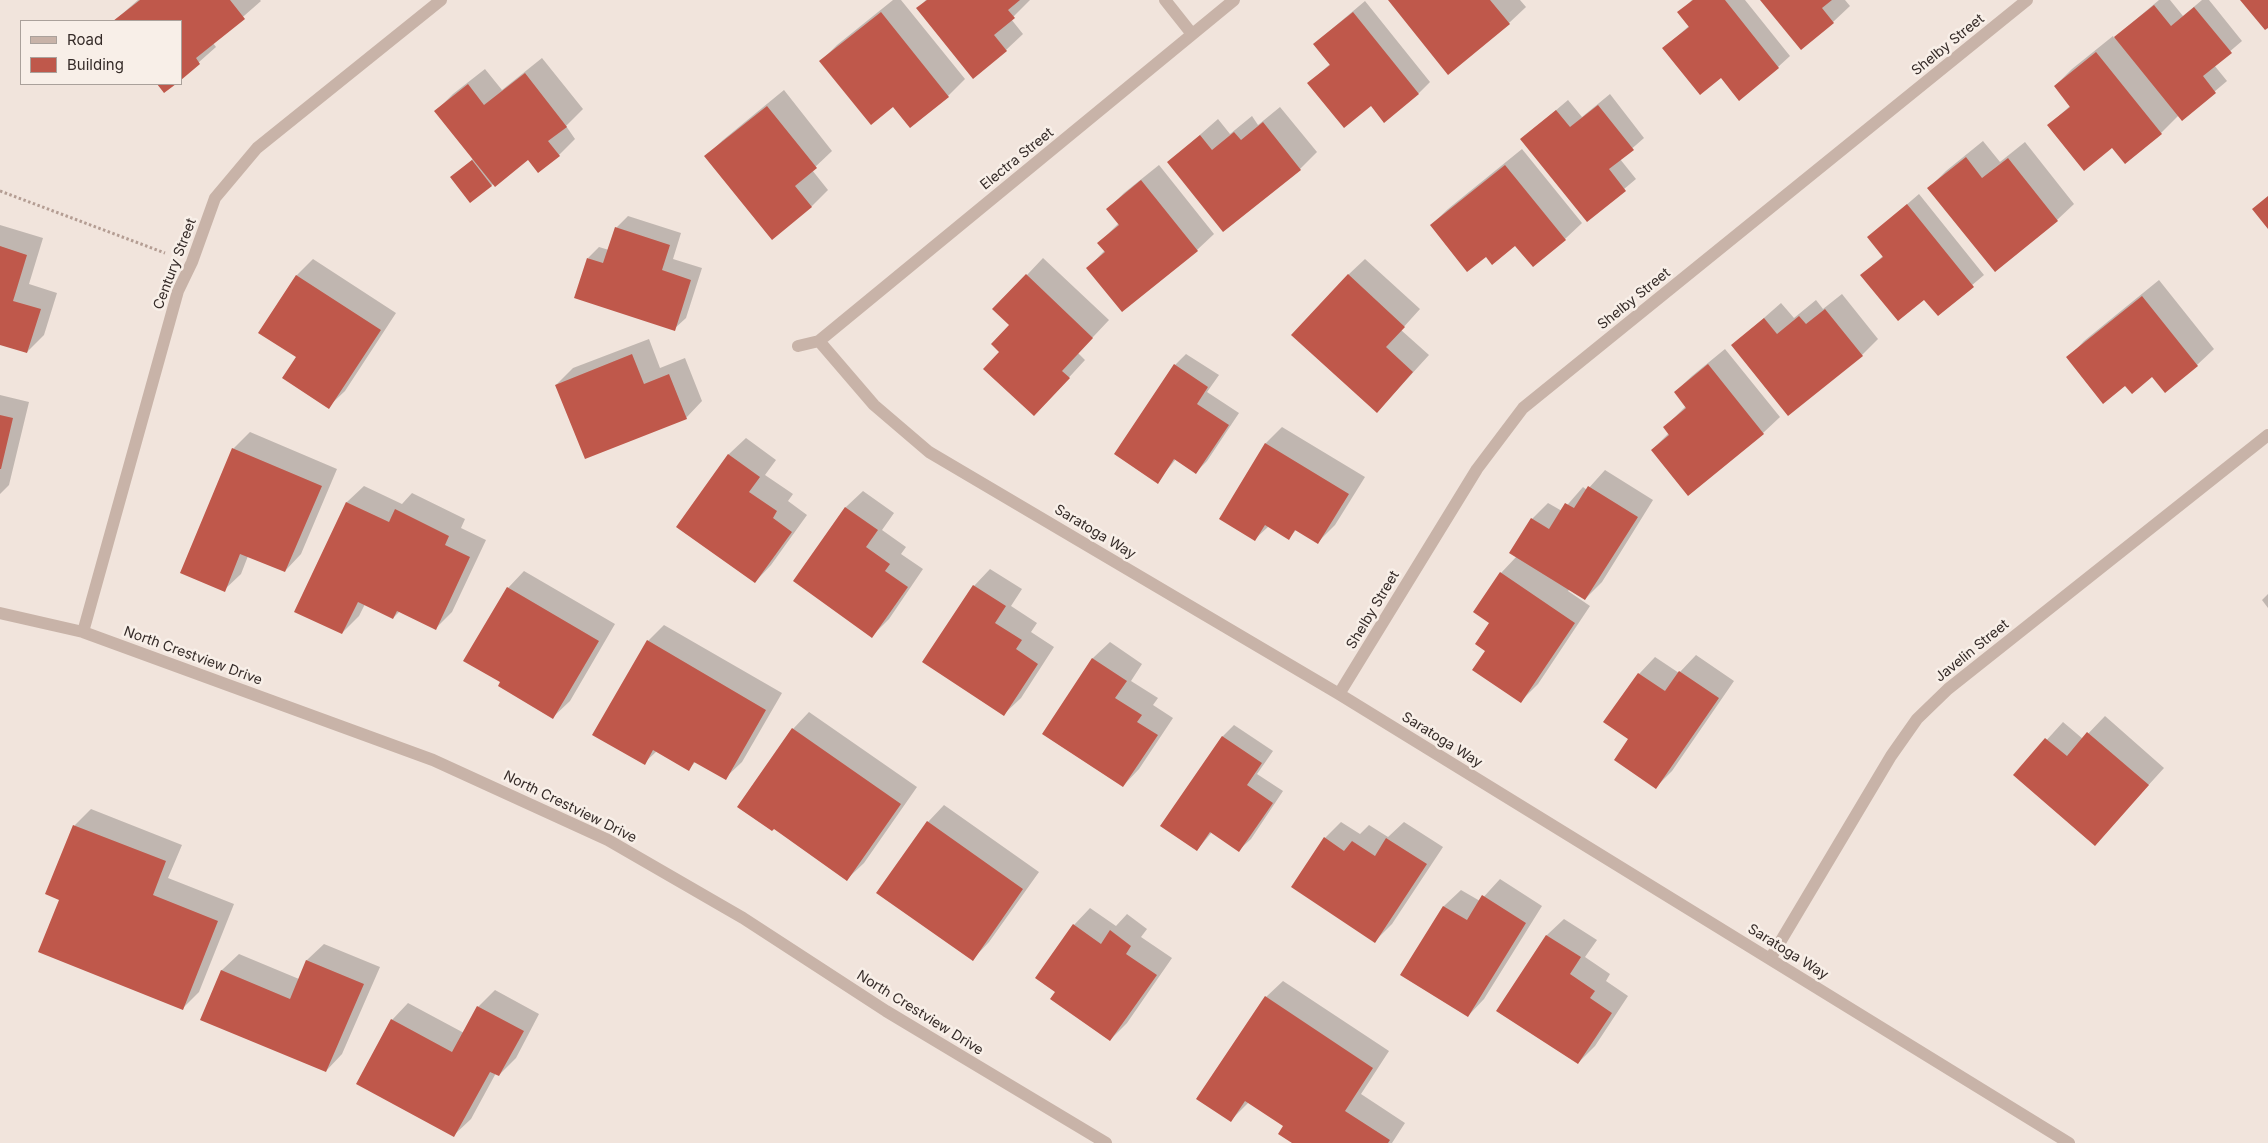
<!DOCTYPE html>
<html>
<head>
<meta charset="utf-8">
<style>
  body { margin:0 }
  #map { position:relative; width:2268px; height:1143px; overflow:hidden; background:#f1e4dc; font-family:Inter,sans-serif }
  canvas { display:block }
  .legend { position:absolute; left:20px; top:20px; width:162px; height:65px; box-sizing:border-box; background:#f8efe8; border:1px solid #aaa19b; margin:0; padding:6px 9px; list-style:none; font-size:15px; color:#352b28 }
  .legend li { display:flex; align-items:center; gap:10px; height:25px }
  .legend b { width:25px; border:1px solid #aaa19b }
</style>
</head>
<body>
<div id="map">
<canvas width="2268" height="1143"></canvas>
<ul class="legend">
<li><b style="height:6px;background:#c8b3a8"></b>Road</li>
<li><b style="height:14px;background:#bf584b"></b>Building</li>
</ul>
</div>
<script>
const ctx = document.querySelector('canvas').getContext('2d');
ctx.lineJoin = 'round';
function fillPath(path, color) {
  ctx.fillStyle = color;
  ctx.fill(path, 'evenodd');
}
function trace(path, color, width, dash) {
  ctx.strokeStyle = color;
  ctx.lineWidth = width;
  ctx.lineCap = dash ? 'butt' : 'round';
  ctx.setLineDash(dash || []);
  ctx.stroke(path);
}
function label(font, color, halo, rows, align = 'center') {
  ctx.font = font + ' Inter,sans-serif';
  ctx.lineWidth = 5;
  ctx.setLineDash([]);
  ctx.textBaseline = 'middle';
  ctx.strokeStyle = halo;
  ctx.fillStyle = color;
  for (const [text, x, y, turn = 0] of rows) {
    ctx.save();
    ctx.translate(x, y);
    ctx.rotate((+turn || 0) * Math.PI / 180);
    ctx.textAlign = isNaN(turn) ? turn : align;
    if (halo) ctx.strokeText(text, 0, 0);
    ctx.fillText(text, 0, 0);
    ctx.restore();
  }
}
fillPath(new Path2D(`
  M138,0h122l1,1 -48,42 3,4 -35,31v-57h-67z
  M893,0h8l64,79 -17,17 -38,30 -17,-21 -72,-44 16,-16z
  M926,0h104l-19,19 12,15 -17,16 -88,-42z
  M1389,0h131l6,7 -17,16z
  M1692,0h53l45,56 -12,11 -57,9 -57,-28 26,-23 -11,-12z
  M1762,0h83l5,6 -17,16z
  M2159,0h11l13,16 19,-16h7l33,41 -28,24 13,16 -45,38 -3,-4 -18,18 -49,13 -63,-21 22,-20 -16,-19 17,-17 41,-33 1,2z
  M1365,1l65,81 -11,11 -48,11 -62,-21 21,-19 -16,-20z
  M542,58l41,51 -17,17 9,13 -16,16 -30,3 -59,43 -18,-24 22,-19 -38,-47 17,-17 32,-25 17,21z
  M784,90l48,61 -20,19 16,20 -16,16 -40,32 -66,-82 17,-16z
  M1610,94l34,44 -24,21 16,20 -49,41 -65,-81 46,-39 14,17z
  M1280,107l37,45 -17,17 -77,61 -54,-68 49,-43 12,15 22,-18 6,9z
  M1983,141l17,21 25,-20 49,62 -17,16 -62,50 -66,-82 17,-17z
  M1522,149l60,74 -17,16 -49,5 -29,11 -56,-30 17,-16z
  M1159,165l55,69 -17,16 -75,61 -34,-43 17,-18 -6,-7 20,-20 -11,-14 16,-16z
  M1919,194l65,81 -46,39 -13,-16 -63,-23 22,-20 -15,-18z
  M628,216l53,17 -8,26 29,9 -16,50 -12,11 -86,-71 11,-11 10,3 7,-22z
  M0,225l43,13 -14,46 28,9 -13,42 -17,17 -27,-9z
  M1043,258l66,62 -31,33 7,7 -35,38 -49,-46 26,-77z
  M313,259l83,54 -51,78 -17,16 -30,-51 -38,-24 37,-57z
  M1365,259l55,50 -19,21 28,25 -52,57 -29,-137z
  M2159,280l55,69 -17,16 -72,19 -57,-26 16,-17z
  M1842,294l36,45 -16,16 -130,-9 49,-43 13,15 22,-18 7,9z
  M649,339l11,29 25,-10 17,43 -16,17 -130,-33 17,-17z
  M1725,349l55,68 -17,16 -111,17 17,-17 -4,-6 21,-21 -11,-14 17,-16z
  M1186,354l33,21 -12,17 32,21 -32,48 -11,11 -20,-13 -19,23 18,-117z
  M0,395l29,7 -20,83 -9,9z
  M1282,427l83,50 -30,48 -17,17 -21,-13 -8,9 -20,-12 -14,13 -34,-20 45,-76z
  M250,432l87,37 -36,85 -16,17 -37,-15 -7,18 -17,16 9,-141z
  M746,438l30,22 -11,15 28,19 -5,7 19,14 -36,50 -16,17 -77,-55 51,-73z
  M1605,470l48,30 -51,82 -17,17 -15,-10 -2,2 22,15 -52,78 -17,17 -34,-50 14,-78 16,-17 15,-37 16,-16 14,8 21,-24 4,3z
  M364,486l38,18 10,-11 53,26 -4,9 25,12 -34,72 -16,16 -36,-17 -7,7 -28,-14 -6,12 -17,17 -46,-22 51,-109z
  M863,491l31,22 -12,17 24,17 -5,7 22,15 -34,50 -17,17 -78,-55 52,-74z
  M990,569l32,20 -11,17 26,17 -6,9 23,15 -33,51 -17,16 -80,-53 50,-75z
  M524,571l91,53 -45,77 -17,16 -51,-35 6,-94z
  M2268,594v14l-6,-8z
  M664,625l118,68 -40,69 -17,16 -29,-17 -7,8 -32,-18 -13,12 4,-122z
  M1110,642l32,22 -11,17 27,17 -5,7 20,13 -34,51 -16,17 -80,-52 50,-76z
  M1696,655l38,26 -62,90 -16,16 -26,-48 9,-65 16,-17 24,16z
  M809,712l108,75 -53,76 -17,16 -73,-51 19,-99z
  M2105,716l59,52 -69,76 -80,-69 48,-53 20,17z
  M1234,725l39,26 -16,23 26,17 -32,48 -12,11 -27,-18 -15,18 -35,-25 61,-89z
  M944,805l95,67 -50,70 -16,17 -45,-137z
  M91,809l91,36 -14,33 66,26 -35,88 -17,17 -122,-110 -13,-6 28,-68z
  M1341,822l19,12 9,-9 19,12 16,-15 39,25 -51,77 -17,17 -50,-103z
  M1500,879l42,27 -58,93 -16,17 -66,-41 42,-69 17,-16 19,11z
  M1090,908l26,18 11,-12 20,15 -6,8 31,21 -45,65 -17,17 -36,-115z
  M1564,919l33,21 -12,17 25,17 -4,7 22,15 -33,50 -17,17 -80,-53 49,-75z
  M324,944l56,23 -38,87 -16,17 -124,-52 20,-49 17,-16 60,25 8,-19z
  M1283,981l106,70 -28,43 44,29 -13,20h-98l-9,-17 -36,-24 -18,18 35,-123z
  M495,990l44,24 -23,44 -17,17 -3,-2 -25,46 -17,16 -62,-115 16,-17 56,30 14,-26z`), '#0003');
fillPath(new Path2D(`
  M140,0h90l15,19 -49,39 4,6 -19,16v-59h-68z
  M927,0h93l-12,10 7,8 -21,17 13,16 -34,28 -57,-71z
  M1388,0h102l20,24 -62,51z
  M1693,0h32l54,68 -40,33 -18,-23 -21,17 -38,-47 27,-21 -12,-15z
  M1760,0h72l-10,8 12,15 -33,27z
  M2240,0h28v28l-3,2z
  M2154,5l17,21 23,-19 38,46 -29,23 13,17 -34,28 -68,-84z
  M881,12l68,85 -39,31 -17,-21 -22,18 -52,-64z
  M1353,12l66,82 -35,29 -13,-17 -27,22 -37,-45 23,-18 -17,-21z
  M2096,52l66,82 -37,30 -13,-16 -28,23 -37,-46 23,-18 -16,-21z
  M525,73l42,54 -19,14 12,15 -22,17 -10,-13 -33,27 -61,-76 34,-27 16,21z
  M157,84h19l-12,9z
  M1598,105l36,45 -25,19 17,22 -39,31 -67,-83 36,-29 14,17z
  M767,106l50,62 -22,18 17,21 -40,33 -68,-84z
  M1263,122l38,48 -78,62 -56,-70 33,-27 12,15 22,-18 7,8z
  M1966,157l16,21 26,-20 50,63 -63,51 -68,-84z
  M472,160l20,26 -22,17 -20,-26z
  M1505,165l61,75 -33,27 -18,-21 -23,19 -6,-8 -19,15 -37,-47z
  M1141,180l57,71 -76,61 -36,-44 19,-16 -8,-9 22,-18 -13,-16z
  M2268,196v33l-16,-20z
  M1907,204l67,83 -36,29 -14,-16 -26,21 -38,-46 23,-18 -16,-20z
  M615,227l55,18 -8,25 29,10 -16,51 -101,-33 13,-40 16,5z
  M0,246l27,9 -14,46 28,8 -14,44 -27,-8z
  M1026,274l67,64 -31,33 8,7 -36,38 -51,-47 16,-17 -8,-8 18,-19 -17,-16z
  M1348,274l57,53 -19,20 27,25 -36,41 -86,-78z
  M296,275l85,55 -52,79 -47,-31 14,-21 -38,-24z
  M2142,296l56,70 -33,27 -13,-16 -20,17 -7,-8 -22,18 -37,-47z
  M1825,309l38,47 -75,60 -57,-71 33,-27 13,16 22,-18 7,8z
  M632,354l12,30 25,-10 18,45 -102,40 -30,-74z
  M1174,364l34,23 -11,17 32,21 -33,49 -22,-15 -16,25 -44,-30z
  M1708,364l56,70 -76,62 -37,-46 18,-15 -6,-8 23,-19 -12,-16z
  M0,415l13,3 -12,51h-1z
  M1265,443l84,51 -31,50 -23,-14 -6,10 -24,-15 -10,16 -36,-22z
  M232,448l90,38 -37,86 -45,-18 -15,38 -45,-19z
  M728,454l32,23 -11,15 28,19 -4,7 19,14 -37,51 -79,-56z
  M1588,486l50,31 -53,83 -76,-47 22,-35 18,11 16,-26 9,5z
  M346,502l43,20 6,-13 54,27 -4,9 25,12 -34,73 -39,-19 -4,8 -35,-17 -16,32 -48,-22z
  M845,507l33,23 -12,17 24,17 -5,7 23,16 -36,51 -79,-57z
  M1500,572l75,51 -54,80 -49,-33 13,-19 -10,-7 14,-21 -16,-11z
  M973,585l33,21 -11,17 27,17 -6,9 22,15 -34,52 -82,-54z
  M507,587l92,54 -46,78 -55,-33 2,-4 -37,-21z
  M647,640l119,70 -40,70 -32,-18 -5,9 -36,-21 -8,15 -53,-30z
  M1092,658l35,23 -12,17 27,17 -5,7 21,13 -35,52 -81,-53z
  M1679,671l40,27 -63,91 -42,-29 14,-21 -25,-17 35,-49 27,18z
  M792,728l109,76 -54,77 -73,-52 -2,2 -35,-24z
  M2087,732l62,53 -54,61 -82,-71 32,-37 22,18z
  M1222,736l40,27 -15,22 26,18 -34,49 -29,-20 -13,19 -37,-25z
  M927,821l96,68 -50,72 -97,-68z
  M73,825l93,36 -13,34 65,26 -35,89 -145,-58 21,-52 -14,-6z
  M1324,837l20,14 8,-10 23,15 11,-18 41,26 -52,79 -84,-56z
  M1482,895l44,28 -58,94 -68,-42 43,-69 24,14z
  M1073,924l28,20 9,-14 21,16 -5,8 31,21 -47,66 -60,-42 5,-7 -20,-14z
  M1546,935l35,22 -11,17 25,17 -5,7 22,15 -34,51 -82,-53z
  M306,960l58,24 -38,88 -126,-52 21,-50 69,29z
  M1265,996l108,72 -28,43 45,29 -2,3h-96l-14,-9 5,-8 -38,-25 -14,21 -35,-23z
  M477,1006l47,25 -25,45 -9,-4 -36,65 -98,-53 35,-65 61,33z`), '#bf584b');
trace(new Path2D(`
  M0,191l165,62`), '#b49d93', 3, [2.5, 2.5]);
trace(new Path2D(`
  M1165,0l27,34
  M819,341l55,64 55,47 410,242 730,449
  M798,346l21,-5 415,-341
  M0,613l83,19 350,128 175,80 135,78 143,93 220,132
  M83,632l95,-341 14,-29 23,-64 42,-50 184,-148
  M1339,694l138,-225 46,-61 504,-408
  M1770,959l121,-203 26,-37 31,-30 320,-254`), '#c8b3a8', 12);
label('14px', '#352b28', '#f8efe8', [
  ["Shelby Street",1948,45,-39],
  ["Electra Street",1017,159,-39],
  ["Century Street",175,264,-69],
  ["Shelby Street",1634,299,-39],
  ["Saratoga Way",1095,532,31],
  ["Shelby Street",1373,610,-59],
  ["Javelin Street",1972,651,-39],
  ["North Crestview Drive",193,656,20],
  ["Saratoga Way",1442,740,32],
  ["North Crestview Drive",570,807,26],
  ["Saratoga Way",1788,952,32],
  ["North Crestview Drive",920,1013,32]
]);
</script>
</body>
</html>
